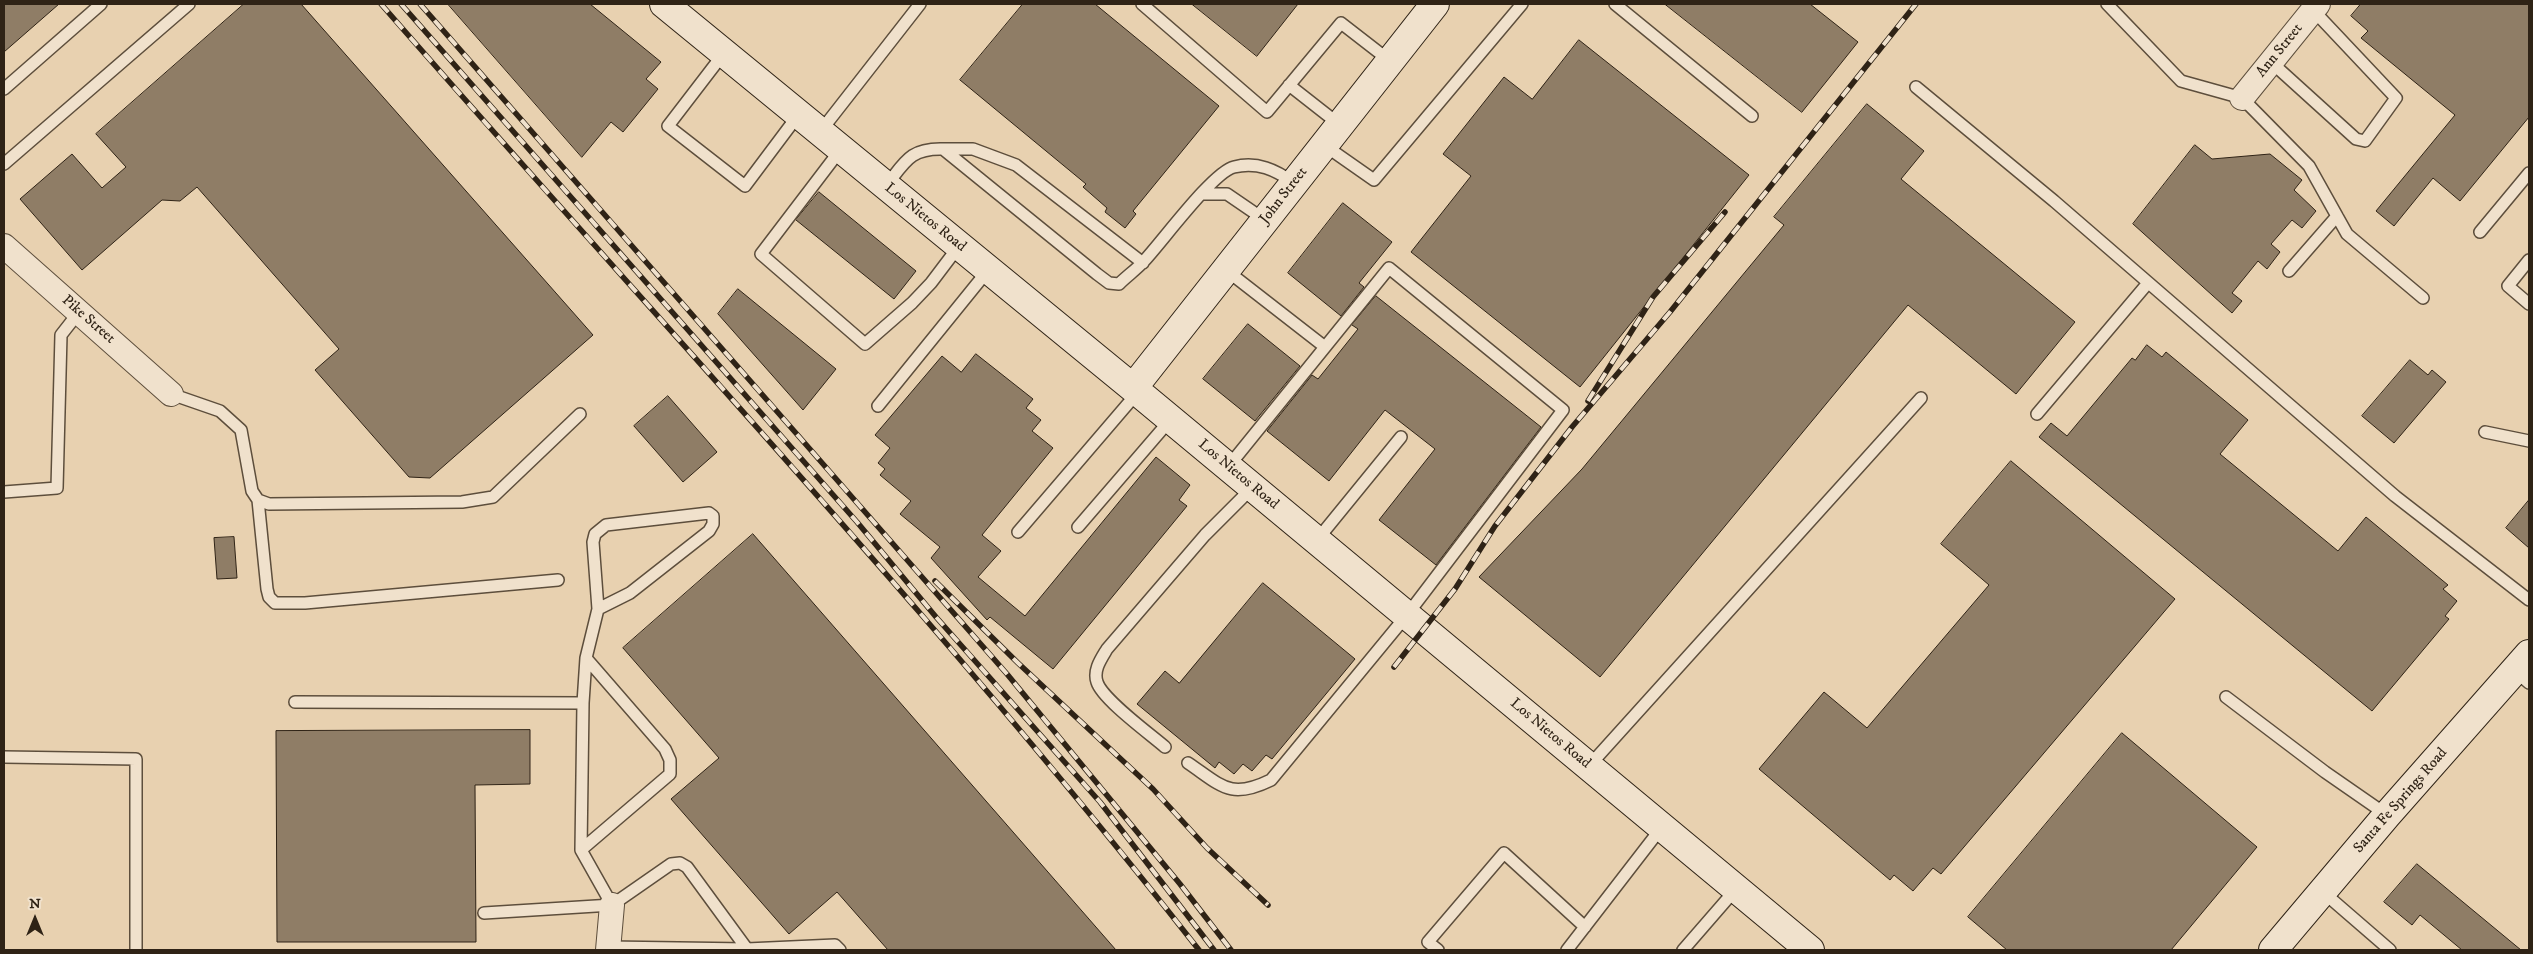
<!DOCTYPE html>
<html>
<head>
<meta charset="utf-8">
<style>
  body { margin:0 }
  #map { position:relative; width:2533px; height:954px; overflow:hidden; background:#e8d1b0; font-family:"IM FELL DW Pica",serif }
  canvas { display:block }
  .frame { position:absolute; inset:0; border:5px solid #2f2316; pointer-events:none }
  .north { position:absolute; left:10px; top:894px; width:50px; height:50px; -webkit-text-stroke:4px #f0e1cc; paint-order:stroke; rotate:0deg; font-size:14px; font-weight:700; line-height:20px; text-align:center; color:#2f2316 }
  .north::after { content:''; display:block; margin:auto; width:18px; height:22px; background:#2f2316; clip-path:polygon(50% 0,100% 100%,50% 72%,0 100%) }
</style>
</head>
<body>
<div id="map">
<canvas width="2533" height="954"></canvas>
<div class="frame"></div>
<div class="north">N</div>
</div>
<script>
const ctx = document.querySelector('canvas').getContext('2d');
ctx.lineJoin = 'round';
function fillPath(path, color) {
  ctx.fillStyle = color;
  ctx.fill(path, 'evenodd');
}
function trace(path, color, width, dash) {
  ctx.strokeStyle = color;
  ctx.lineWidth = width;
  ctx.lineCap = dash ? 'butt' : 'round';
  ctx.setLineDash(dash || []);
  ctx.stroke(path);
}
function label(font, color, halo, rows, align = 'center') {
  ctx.font = font + ' "IM FELL DW Pica",serif';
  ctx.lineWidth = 4;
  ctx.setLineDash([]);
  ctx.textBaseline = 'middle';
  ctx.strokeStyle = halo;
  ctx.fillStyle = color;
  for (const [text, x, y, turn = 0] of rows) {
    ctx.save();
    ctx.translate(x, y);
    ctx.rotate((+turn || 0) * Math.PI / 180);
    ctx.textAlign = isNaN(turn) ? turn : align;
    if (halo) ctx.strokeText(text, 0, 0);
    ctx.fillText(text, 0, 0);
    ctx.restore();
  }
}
const building = new Path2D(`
  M4,4h55l-55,48z
  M244,4h57l292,331 -163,143 -21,-1 -94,-107 24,-21 -142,-162 -17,14 -18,-1 -80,70 -62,-71 52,-45 30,34 24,-21 -30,-33z
  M448,4h142l71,58 -15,17 12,10 -35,43 -12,-10 -29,35z
  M1023,4h72l124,102 -86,105 3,3 -11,14 -20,-16 2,-4 -24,-21 3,-3 -126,-104z
  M1192,4h106l-41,52z
  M1665,4h145l48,38 -56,70z
  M2361,4h168v113l-69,84 -27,-23 -39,48 -18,-15 79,-96 -94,-77 7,-7 -17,-15z
  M1579,40l170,135 -169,212 -169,-135 60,-76 -28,-22 61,-77 28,22z
  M1867,104l57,47 -23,28 174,143 -59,72 -108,-89 -308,372 -121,-100 103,-108 202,-244 -10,-8z
  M2195,145l17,14 58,-5 32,26 -8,10 22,21 -14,17 -10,-8 -21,24 9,8 -13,17 -9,-8 -26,32 10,8 -10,12 -99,-89z
  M819,192l97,79 -22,28 -98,-79z
  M1343,203l49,39 -33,41 5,4 -23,29 -53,-43z
  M738,289l98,80 -33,41 -85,-96z
  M1376,296l165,131 -105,138 -57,-45 56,-71 -50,-39 -56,71 -62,-50 45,-56 6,4 40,-50 -6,-4z
  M1248,324l52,42 -45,55 -52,-42z
  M2147,345l15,12 4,-5 82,68 -28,34 118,97 28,-34 82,68 -5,4 14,12 -12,15 4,3 -77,92 -333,-274 12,-14 16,13 65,-78 3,2z
  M976,354l57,45 -7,9 15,12 -9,11 21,17 -71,87 19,16 -23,26 47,39 131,-159 34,28 -11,15 8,6 -134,163 -63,-52 -3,3 -56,-62 9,-11 -40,-33 11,-13 -31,-26 5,-6 -7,-6 12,-15 -15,-13 67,-79 19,16z
  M2410,360l18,15 4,-5 14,12 -52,61 -32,-27z
  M668,396l49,56 -34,30 -49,-56z
  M2011,461l164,138 -234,275 -8,-6 -20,23 -19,-16 -4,5 -131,-111 65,-77 43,36 122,-143 -48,-41z
  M2529,500v48l-23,-20z
  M753,534l363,416h-228l-51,-58 -48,42 -118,-135 48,-41 -96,-110z
  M234,537l3,41 -20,1 -3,-41z
  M1263,583l92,76 -83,100 -6,-4 -14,16 -9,-7 -9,10 -15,-12 -4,6 -78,-64 28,-33 14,12z
  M530,730v54l-55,1 1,157h-199l-1,-211z
  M2122,733l135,114 -86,103h-164l-39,-33z
  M2417,864l104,86h-59l-42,-35 -8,10 -28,-23z`);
fillPath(building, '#8f7d66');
trace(building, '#2f2316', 1);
const lane = new Path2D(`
  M1142,4l125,108 74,-89 49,38
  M1615,4l137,112
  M2107,4l74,77 61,17 67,68 38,68 76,64
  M724,53l-56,73 77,60 54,-72
  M2271,62l85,77 9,2 31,-43 -83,-88
  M1289,85l51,40
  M1916,87l138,114 341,295 134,104
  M4,89l97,-85
  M820,132l100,-128
  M1324,145l50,35 148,-176
  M841,149l-80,105 104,90 47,-41 19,-20 28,-37
  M943,149h30l43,16 127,98
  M4,164l185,-160
  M886,186c19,-24 24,-38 57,-37l154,125 12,9 10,1c8,-8 18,-15 25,-23 18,-19 69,-89 90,-94 23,-6 42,3 60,16
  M1202,194h25l38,26
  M2480,232l49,-59
  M2529,260l-21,26 21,18
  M1226,270l99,77
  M2289,271l48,-55
  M171,394l49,17 21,19 11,61 6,9 11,4 193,-2 31,-5 87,-83
  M878,406l111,-137
  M2037,414l111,-131
  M2485,432l44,9
  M4,492l53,-4 4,-153 18,-23
  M258,500l9,89 2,8 6,6h30l253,-23
  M1078,527l93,-108
  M1018,532l120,-140
  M1317,540l84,-103
  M598,609l32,-16 79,-62 4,-7v-8l-4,-3 -103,12 -11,9 -2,8 5,67 -12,49 -3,45 -2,147 31,55
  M2515,671l14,12
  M2226,697l99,75 62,43
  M295,702l288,1
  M1165,747c-15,-13 -63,-48 -68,-65 -4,-12 4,-23 10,-33l98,-114 48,-48
  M4,757l132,2v191
  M1188,763c34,23 42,37 83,17l136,-165 156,-205 -174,-142 -161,199
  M1589,766l332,-368
  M581,850l89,-76v-14l-5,-11 -79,-91
  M2323,892l67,58
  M484,913l128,-8 59,-41 9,-1 7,4 60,82 88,-4 5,5
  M609,947l138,2
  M1438,950l-10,-8 76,-89 81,74
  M1567,950l95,-123
  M1683,950l53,-61`);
const street = new Path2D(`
  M2242,98l76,-94
  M4,246l167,148
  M608,950l4,-45`);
const secondary = new Path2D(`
  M664,4l469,384 677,562
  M1133,388l302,-384
  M2273,950l114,-135 142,-161`);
trace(lane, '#5d4e3c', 14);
trace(street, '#5d4e3c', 26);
trace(secondary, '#2f2316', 30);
trace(lane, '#f0e1cc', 11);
trace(street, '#f0e1cc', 24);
trace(secondary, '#f0e1cc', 28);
const rail = new Path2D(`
  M381,4c274,314 561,618 818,946
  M401,4l456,518 79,95 164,185 114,148
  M420,4l587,670 173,210 51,66
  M1588,401l65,-104 72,-85
  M935,581l83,82 135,126 54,59 61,57
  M1394,667l61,-78 40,-63 77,-99 98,-115 246,-308`);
trace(rail, '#2f2316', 5.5);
trace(rail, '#f0e1cc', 4, [11]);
label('15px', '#2f2316', '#f0e1cc', [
  ["Ann Street",2280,51,-51],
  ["John Street",1284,196,-52],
  ["Los Nietos Road",925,218,39],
  ["Pike Street",88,320,41],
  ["Los Nietos Road",1238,475,40],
  ["Los Nietos Road",1550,734,40],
  ["Santa Fe Springs Road",2401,801,-49]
]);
</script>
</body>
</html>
